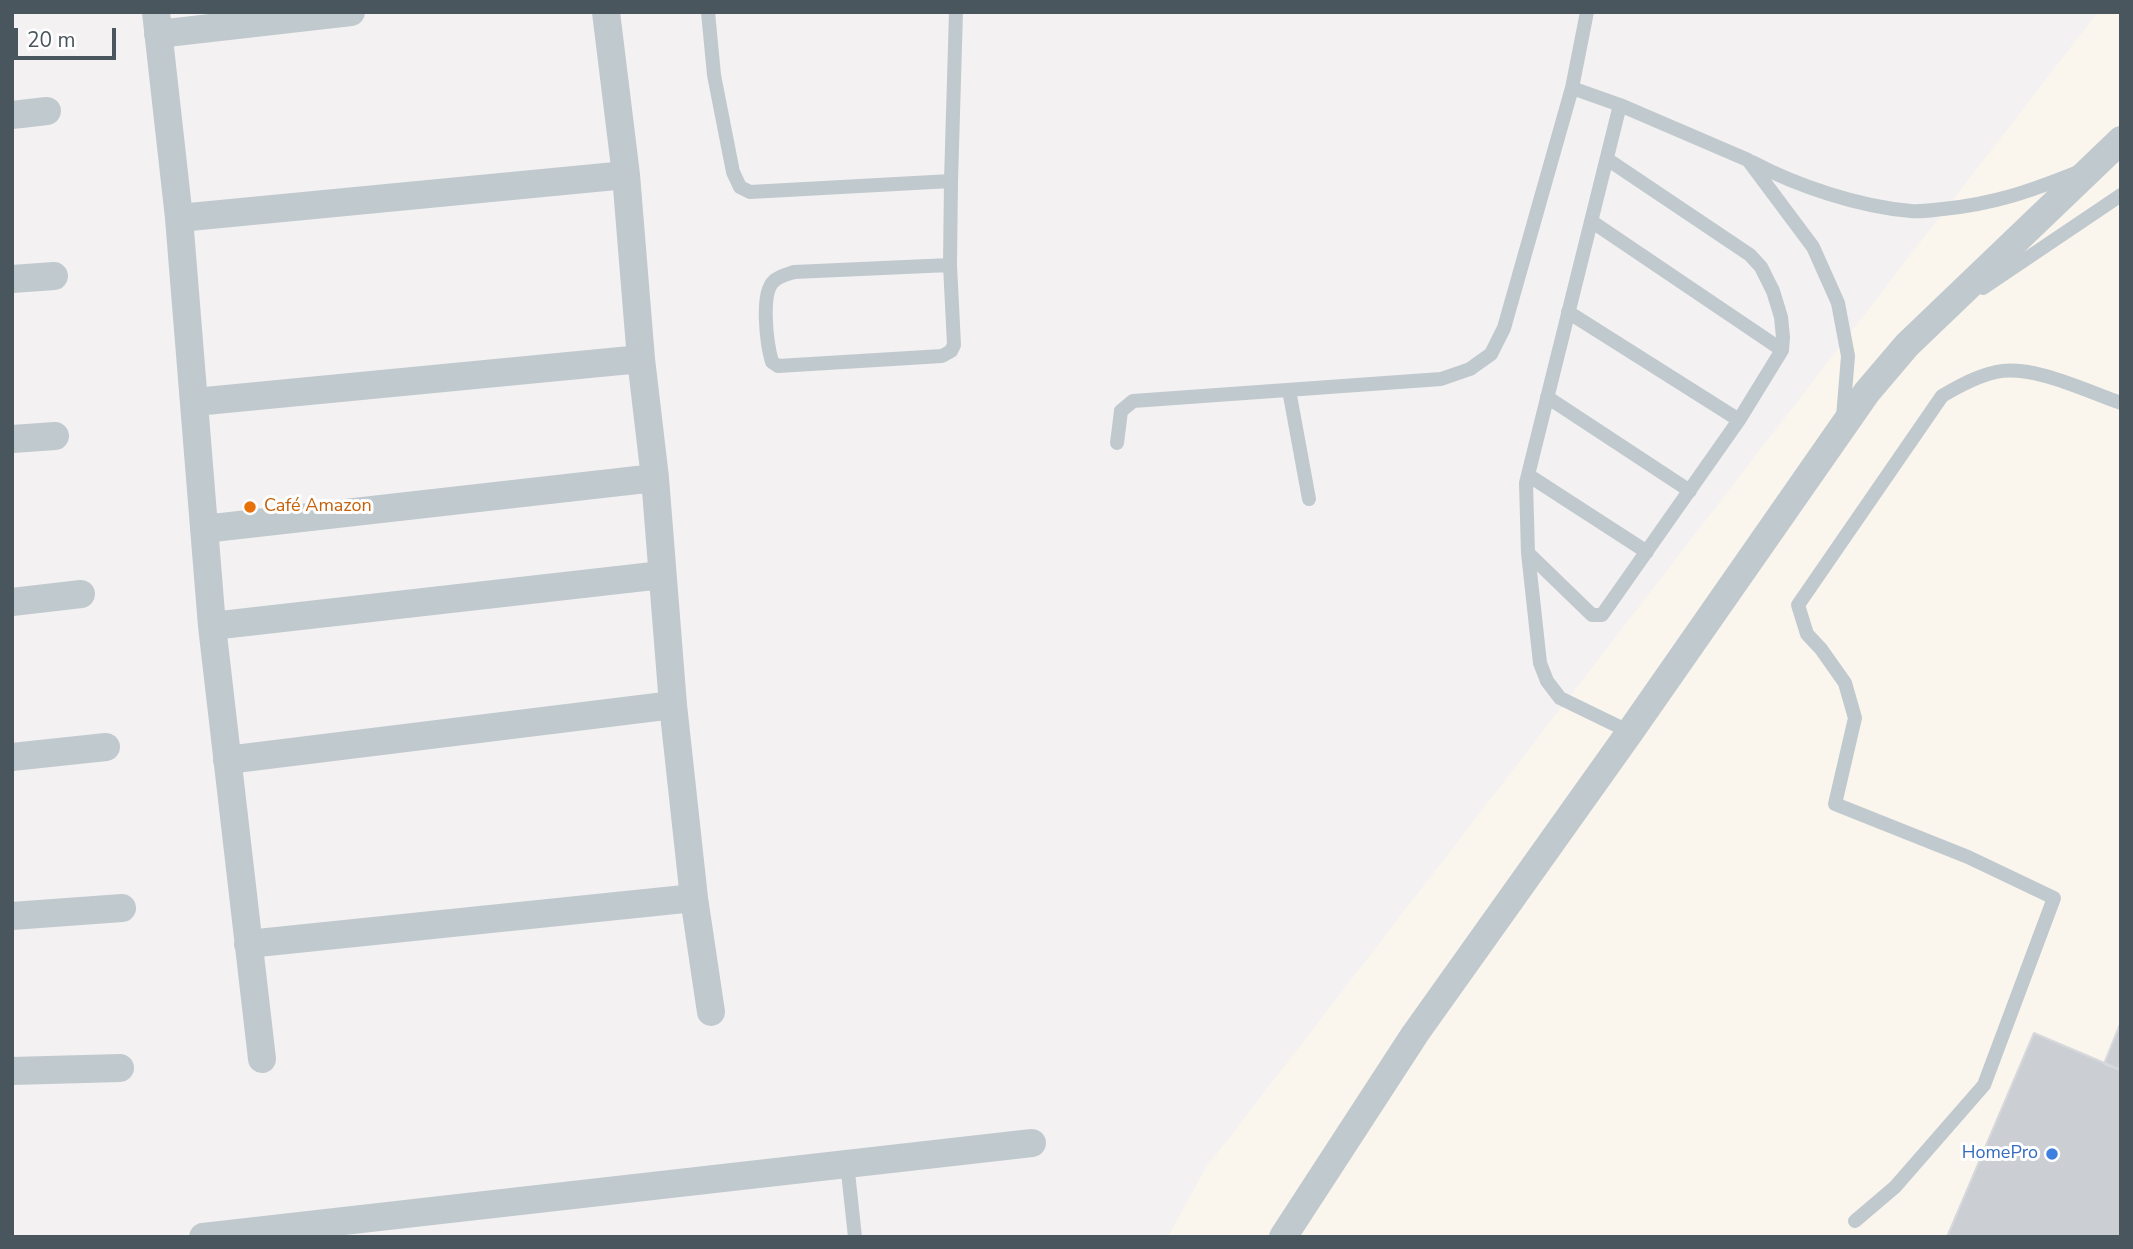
<!DOCTYPE html>
<html>
<head>
<meta charset="utf-8">
<style>
  body { margin:0 }
  #map { position:relative; width:2133px; height:1249px; overflow:hidden; background:#f3f1f1; font-family:"Nunito Sans",sans-serif }
  canvas { display:block }
  .frame { position:absolute; inset:0; border:14px solid #4a565d; pointer-events:none }
  .scale { position:absolute; left:14px; top:28px; width:102px; height:32px; box-sizing:border-box; border:4px solid #4a565d; border-top:0; padding-left:9px; font-size:21px; line-height:24px; white-space:nowrap; color:#4a565d; -webkit-text-stroke:5px #fff; paint-order:stroke }
</style>
</head>
<body>
<div id="map">
<canvas width="2133" height="1249"></canvas>
<div class="frame"></div>
<div class="scale">20 m</div>
</div>
<script>
const ctx = document.querySelector('canvas').getContext('2d');
ctx.lineJoin = 'round';
function fillPath(path, color) {
  ctx.fillStyle = color;
  ctx.fill(path, 'evenodd');
}
function trace(path, color, width, dash) {
  ctx.strokeStyle = color;
  ctx.lineWidth = width;
  ctx.lineCap = dash ? 'butt' : 'round';
  ctx.setLineDash(dash || []);
  ctx.stroke(path);
}
function label(font, color, halo, rows, align = 'center') {
  ctx.font = font + ' "Nunito Sans",sans-serif';
  ctx.lineWidth = 6;
  ctx.setLineDash([]);
  ctx.textBaseline = 'middle';
  ctx.strokeStyle = halo;
  ctx.fillStyle = color;
  for (const [text, x, y, turn = 0] of rows) {
    ctx.save();
    ctx.translate(x, y);
    ctx.rotate((+turn || 0) * Math.PI / 180);
    ctx.textAlign = isNaN(turn) ? turn : align;
    if (halo) ctx.strokeText(text, 0, 0);
    ctx.fillText(text, 0, 0);
    ctx.restore();
  }
}
fillPath(new Path2D(`
  M2098,12h23v1225h-953l37,-68z`), '#fbf6ed');
const building = new Path2D(`
  M2121,1022v48l-17,-6z
  M2034,1033l87,37v167h-174z`);
fillPath(building, '#cbcfd3');
trace(building, '#d6d8dc', 2);
trace(new Path2D(`
  M708,12l6,63 19,97 7,15 10,5 201,-11 5,-169
  M1572,88l48,17 128,55 65,87 25,56 10,53 -5,61
  M1620,105l-94,378 2,70 12,110 7,18 13,17 70,34
  M1607,159l143,96 11,12 12,24 8,26 2,20 -1,13 -43,70
  M1752,162c45,24 108,45 159,49 10,1 22,-1 32,-2 51,-5 88,-18 135,-37
  M1591,221l191,129
  M950,265l4,80 -3,6 -9,5 -164,10 -6,-4c-5,-17 -12,-69 2,-81 5,-5 14,-7 20,-9z
  M950,265l1,-84
  M1983,288l138,-93
  M1289,390l20,109
  M1547,397l143,94
  M1117,443l4,-32 12,-10 308,-22 29,-10 21,-15 13,-26 68,-240 15,-76
  M1528,475l119,77
  M1528,553l64,62h10l137,-195 -171,-108
  M847,1163l8,74
  M1855,1221l40,-34 89,-102 70,-187 -86,-41 -133,-53 20,-86 -10,-35 -24,-34 -14,-15 -9,-29 144,-209c17,-10 35,-20 54,-24 36,-8 90,19 125,31`), '#c0c9ce', 14);
trace(new Path2D(`
  M156,12l23,206 33,408 50,433
  M606,12l20,163 15,184 14,119 18,227 21,193 17,114
  M158,34l193,-22
  M12,115l35,-4
  M179,218l447,-43
  M12,279l42,-3
  M195,402l446,-43
  M12,439l43,-3
  M204,529l451,-51
  M12,602l69,-8
  M212,626l450,-51
  M12,757l94,-10
  M227,760l446,-55
  M12,916l110,-8
  M248,944l446,-46
  M12,1071l108,-3
  M203,1237l829,-94
  M1283,1237l132,-203 215,-302 237,-340 40,-47 214,-205`), '#c0c9ce', 28);
for (const [x, y, r, color] of [
  [250,507,7,"#e8710a"],
  [2052,1154,7,"#3f7fe0"]
]) {
  const dot = new Path2D();
  dot.arc(x, y, r, 0, 2 * Math.PI);
  ctx.fillStyle = color;
  ctx.fill(dot);
  trace(dot, '#fff', 2.5);
}
label('18px', '#c56008', '#fff', [
  ["Café Amazon",264,507]
], 'left');
label('18px', '#366cbe', '#fff', [
  ["HomePro",2038,1154]
], 'right');
</script>
</body>
</html>
